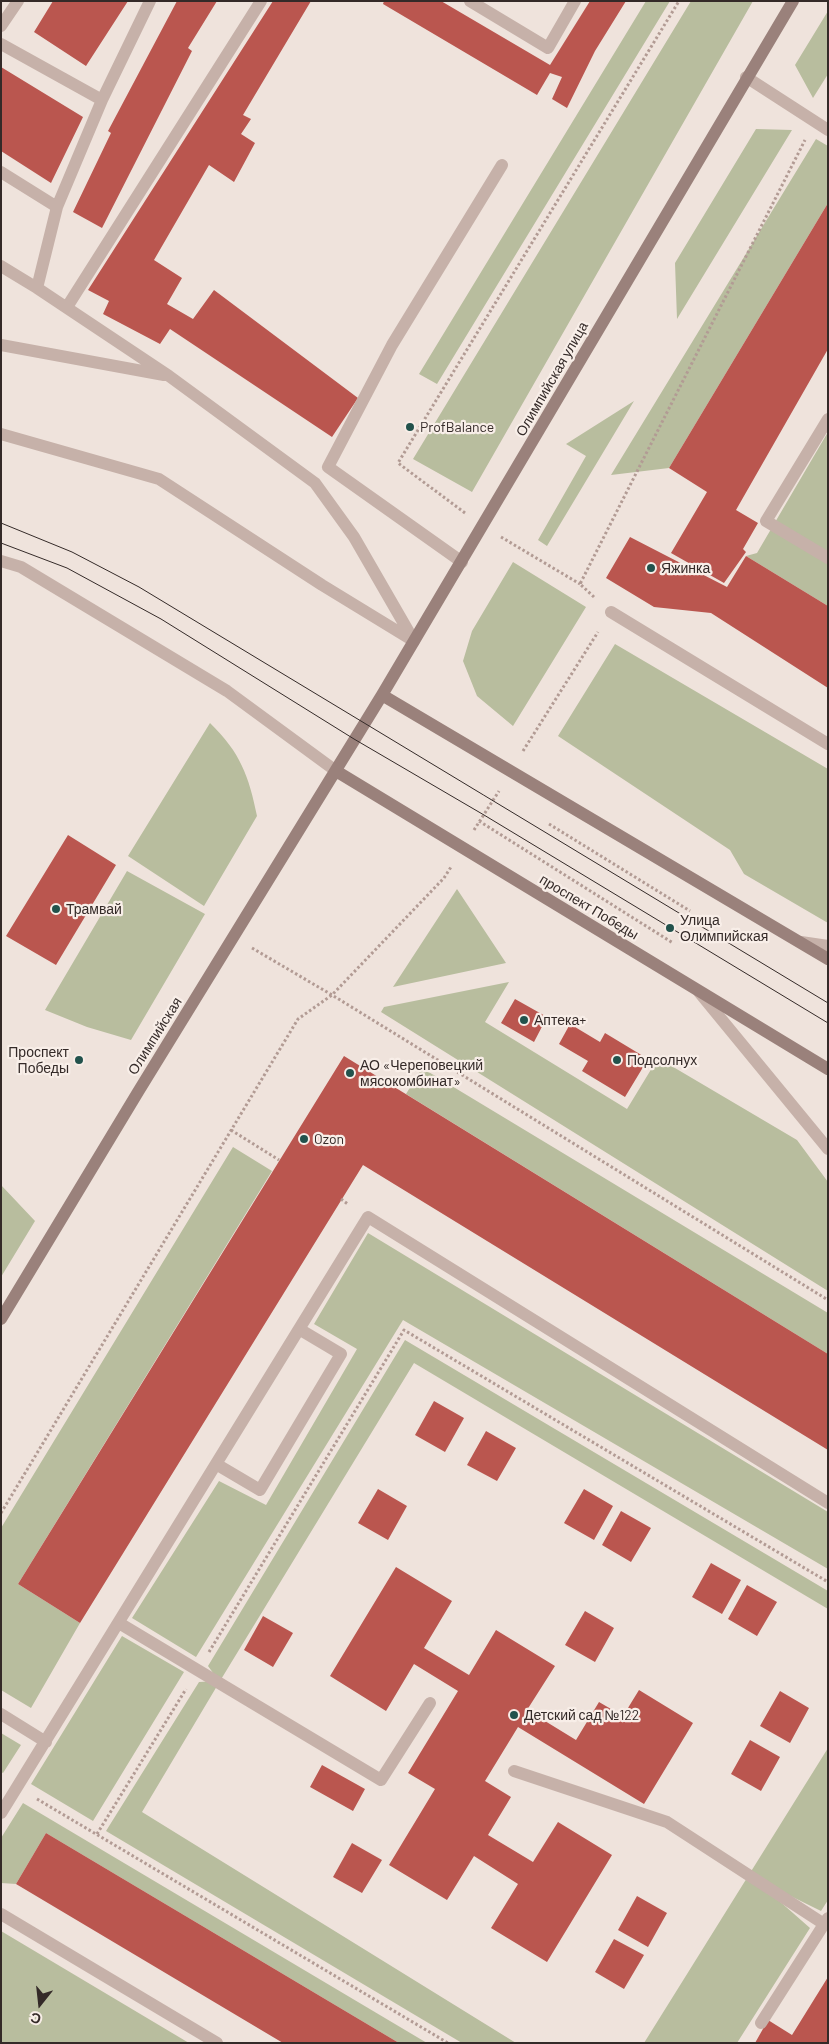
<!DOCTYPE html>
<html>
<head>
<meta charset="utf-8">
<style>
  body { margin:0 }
  #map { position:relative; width:829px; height:2044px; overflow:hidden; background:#efe3dc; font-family:Barlow,sans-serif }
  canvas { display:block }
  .frame { position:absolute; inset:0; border:2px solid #342a28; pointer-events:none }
  .north { position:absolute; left:15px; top:1979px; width:50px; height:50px; -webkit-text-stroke:4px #f8eee8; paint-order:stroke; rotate:196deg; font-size:14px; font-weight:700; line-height:20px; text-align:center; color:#342a28 }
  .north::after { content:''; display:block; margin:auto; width:18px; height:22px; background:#342a28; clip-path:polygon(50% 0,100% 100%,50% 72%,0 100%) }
</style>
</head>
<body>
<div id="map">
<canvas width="829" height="2044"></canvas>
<div class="frame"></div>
<div class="north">С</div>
</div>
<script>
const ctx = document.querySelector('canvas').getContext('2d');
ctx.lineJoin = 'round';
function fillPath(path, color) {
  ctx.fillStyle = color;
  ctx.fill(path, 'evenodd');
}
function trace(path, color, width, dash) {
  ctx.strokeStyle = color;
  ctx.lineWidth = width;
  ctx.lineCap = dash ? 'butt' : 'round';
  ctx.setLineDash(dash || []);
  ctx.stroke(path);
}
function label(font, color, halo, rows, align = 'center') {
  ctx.font = font + ' Barlow,sans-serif';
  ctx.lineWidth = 4.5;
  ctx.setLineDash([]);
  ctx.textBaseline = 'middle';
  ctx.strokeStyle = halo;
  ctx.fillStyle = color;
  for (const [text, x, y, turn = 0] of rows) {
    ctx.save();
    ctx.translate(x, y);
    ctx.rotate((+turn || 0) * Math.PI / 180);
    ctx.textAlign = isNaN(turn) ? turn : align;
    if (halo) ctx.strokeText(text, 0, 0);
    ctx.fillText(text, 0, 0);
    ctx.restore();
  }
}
fillPath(new Path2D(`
  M646,1h24l-233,383 -18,-10z
  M691,1h62l-281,491 -59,-33z
  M828,11v63l-15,24 -18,-33z
  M756,129l36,1 -115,189 -2,-56z
  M816,139l12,7v57l-159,265 -58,7z
  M634,401l-87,145 -9,-6 48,-84 -20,-12z
  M828,432v174l-82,-50 11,-3z
  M513,562l73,45 -73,119 -36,-30 -14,-35 9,-30z
  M615,644l213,125v154l-84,-49 -14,-24 -172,-114z
  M210,723c30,29 39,53 47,93l-53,90 -76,-50z
  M127,871l78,43 -74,126 -44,-13 -42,-17z
  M457,889l49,74 -113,24z
  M509,982l-24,40 142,87 31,-51 139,82 31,42v109l-447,-279 3,-5z
  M422,1068l406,245v41l-422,-260z
  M233,1147l39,24 -254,413 62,39 -49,85 -30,-18v-162z
  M1,1185l34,36 -34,56z
  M368,1233l460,279v57l-425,-249 -207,337 -64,-39 87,-137 47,24 91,-156 -43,-25z
  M405,1340l423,251v18l-414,-246 -194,318 -78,131 374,231h-54l-356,-212 93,-149 20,-1 -11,-15z
  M122,1636l62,36 -91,149 -62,-37z
  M1,1733l20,12 -18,28 -2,-1z
  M828,1748v152l-7,11 -69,-34 58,51 -73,115h-93z
  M23,1803l404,240h-28l-353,-210 -30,51 -15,-1v-45z
  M1,1930v1l188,112h-188z`), '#b8bd9e');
fillPath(new Path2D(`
  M53,1h75l-42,65 -52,-34z
  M177,1h40l-29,47 4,3 -90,177 -29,-16 38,-79 -3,-2z
  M273,1h38l-68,114 8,4 -10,15 14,9 -21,39 -25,-17 -55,95 28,18 -15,26 26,15 21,-29 144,108 -26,39 -162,-108 -10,15 -57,-30 6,-13 -21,-11z
  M384,1h57l109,64 40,-64h36l-31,50 -28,57 -15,-9 10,-22 -12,-4 -13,22 -154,-91z
  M1,67l82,50 -32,66 -50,-32z
  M828,203v146l-92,161 22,13 -15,26 3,3 -22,31 -53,-30 36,-61 -38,-24z
  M630,537l97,50 19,-31 82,50v82l-117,-75 -57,-6 -48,-29z
  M68,835l48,30 -60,100 -50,-29z
  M515,999l32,18 -13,25 -33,-19z
  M570,1024l30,18 5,-9 43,26 -23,38 -43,-26 6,-10 -29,-17z
  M344,1056l484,298v96l-465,-285 -283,458 -62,-39z
  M434,1401l30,17 -19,34 -30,-17z
  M486,1431l30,17 -19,33 -30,-16z
  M378,1489l29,17 -19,34 -30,-17z
  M584,1489l29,17 -19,34 -30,-17z
  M621,1511l30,17 -20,34 -29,-17z
  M711,1563l30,17 -19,34 -30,-17z
  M396,1567l56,34 -28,47 45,27 27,-45 59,36 -28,44 49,30 23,-38 24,14 16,-26 54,33 -49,81 -126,-77 -33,54 26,16 -23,38 45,27 25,-40 54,33 -65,107 -56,-34 27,-44 -44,-28 -27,44 -58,-35 46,-76 -27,-16 50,-82 -44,-27 -28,47 -56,-35z
  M747,1585l30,17 -20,34 -29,-17z
  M585,1611l29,17 -19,34 -30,-17z
  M263,1616l30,17 -20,34 -29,-17z
  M780,1691l29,17 -19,35 -30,-17z
  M750,1740l30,17 -19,34 -30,-17z
  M322,1765l43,24 -12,22 -43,-24z
  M46,1833l353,210h-116l-267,-159z
  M352,1843l30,17 -20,33 -29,-16z
  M637,1896l30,17 -19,34 -30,-17z
  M614,1939l30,16 -20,34 -29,-17z
  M828,1977v66h-73l13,-23 24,15z`), '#ba564f');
trace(new Path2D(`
  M465,513l-67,-50 281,-462
  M501,537l79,47
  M594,597l-14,-13 225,-444
  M523,751l75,-119
  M479,821l194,122
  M549,824l141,87
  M474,830l25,-39
  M252,948l80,47 496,305
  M231,1130l48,30
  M341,1199l8,6
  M1,1513l297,-494 34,-24 112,-117 7,-11
  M209,1652l195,-322 424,252
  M37,1799l411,244
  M97,1834l89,-145`), '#b29b94', 3, [2.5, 2.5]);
trace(new Path2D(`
  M470,1l78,47 27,-47
  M1,26l17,-25
  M1,44l101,56 -45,107
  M746,77l82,53
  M102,100l48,-99
  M1,172l56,35 -20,81 132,88 146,107 39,54 60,104
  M1,266l36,22
  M67,307l194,-306
  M1,345l163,30
  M828,419l-62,102 62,37
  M1,434l158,45 163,106 90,55
  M1,561l20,6 206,124 109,80
  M462,562l-134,-95 64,-122 110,-180
  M611,612l217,132
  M216,1464l44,26 81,-136 -42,-25
  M119,1623l262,157 49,-77
  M1,1714l45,28
  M514,1771l153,51 157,102
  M1,1813l367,-596 460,286
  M1,1914l216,129
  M761,2023l67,-105`), '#c6b1a9', 12);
trace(new Path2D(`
  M801,942l27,4
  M699,992l129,157`), '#c6b1a9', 12);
trace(new Path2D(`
  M382,695l446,264
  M336,771l492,298
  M1,1319l137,-227 244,-397 411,-694`), '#9a817b', 12);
trace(new Path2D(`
  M1,523l71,29 67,35 689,416
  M1,543l66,25 94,51 193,120 130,76 344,208`), '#342a28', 1);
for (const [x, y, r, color] of [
  [410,427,5,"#22524c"],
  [651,568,5,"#22524c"],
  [56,909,5,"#22524c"],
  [670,928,5,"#22524c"],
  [524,1020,5,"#22524c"],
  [79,1060,5,"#22524c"],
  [617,1060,5,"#22524c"],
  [350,1073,5,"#22524c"],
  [304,1139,5,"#22524c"],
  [514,1715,5,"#22524c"]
]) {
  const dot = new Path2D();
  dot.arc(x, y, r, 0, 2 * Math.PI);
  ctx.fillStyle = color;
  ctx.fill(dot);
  trace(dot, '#f8eee8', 2);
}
label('14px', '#342a28', '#f8eee8', [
  ["Олимпийская улица",552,379,-60],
  ["проспект Победы",589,907,31],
  ["Олимпийская",155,1036,-58]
]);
label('14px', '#342a28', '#f8eee8', [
  ["ProfBalance",420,427],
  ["Яжинка",661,568],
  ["Трамвай",66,909],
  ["Улица",680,920],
  ["Олимпийская",680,936],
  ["Аптека+",534,1020],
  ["Проспект",69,1052,"right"],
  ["Победы",69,1068,"right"],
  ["Подсолнух",627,1060],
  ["АО «Череповецкий",360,1065],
  ["мясокомбинат»",360,1081],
  ["Ozon",314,1139],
  ["Детский сад №122",524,1715]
], 'left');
</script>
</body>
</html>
